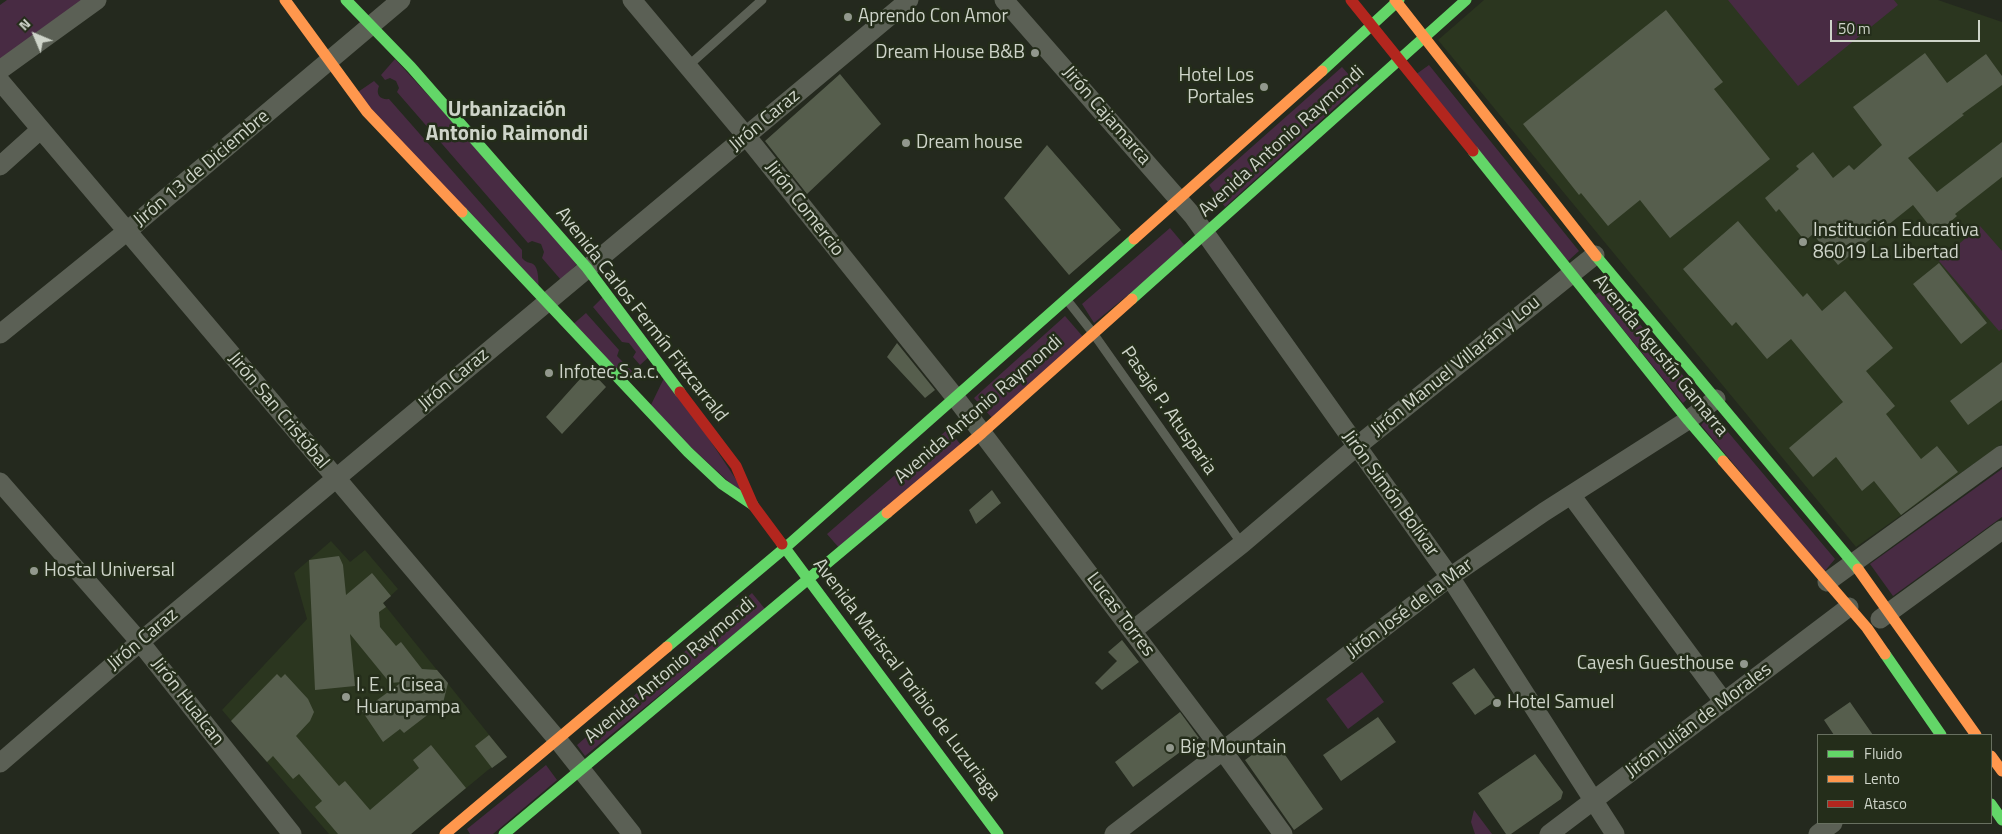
<!DOCTYPE html>
<html>
<head>
<meta charset="utf-8">
<style>
  body { margin:0 }
  #map { position:relative; width:2002px; height:834px; overflow:hidden; background:#24291e; font-family:"Titillium Web",sans-serif }
  canvas { display:block }
  .legend { position:absolute; left:1817px; top:734px; width:175px; height:90px; box-sizing:border-box; background:#242d1a; border:1px solid #687060; margin:0; padding:6px 9px; list-style:none; font-size:15px; color:#ced4c9 }
  .legend li { display:flex; align-items:center; gap:10px; height:25px }
  .legend b { width:25px; border:1px solid #687060 }
  .north { position:absolute; left:10px; top:10px; width:50px; height:50px; -webkit-text-stroke:4px #242d1a; paint-order:stroke; rotate:315deg; font-size:14px; font-weight:700; line-height:20px; text-align:center; color:#ced4c9 }
  .north::after { content:''; display:block; margin:auto; width:18px; height:22px; background:#ced4c9; clip-path:polygon(50% 0,100% 100%,50% 72%,0 100%) }
  .scale { position:absolute; left:1830px; top:20px; width:150px; height:22px; box-sizing:border-box; border:2px solid #ced4c9; border-top:0; padding-left:6px; font-size:15px; line-height:18px; white-space:nowrap; color:#ced4c9; -webkit-text-stroke:4px #242d1a; paint-order:stroke }
</style>
</head>
<body>
<div id="map">
<canvas width="2002" height="834"></canvas>
<ul class="legend">
<li><b style="height:6px;background:#63d668"></b>Fluido</li>
<li><b style="height:6px;background:#ff974d"></b>Lento</li>
<li><b style="height:6px;background:#b3261e"></b>Atasco</li>
</ul>
<div class="north">N</div>
<div class="scale">50 m</div>
</div>
<script>
const ctx = document.querySelector('canvas').getContext('2d');
ctx.lineJoin = 'round';
function fillPath(path, color) {
  ctx.fillStyle = color;
  ctx.fill(path, 'evenodd');
}
function trace(path, color, width, dash) {
  ctx.strokeStyle = color;
  ctx.lineWidth = width;
  ctx.lineCap = dash ? 'butt' : 'round';
  ctx.setLineDash(dash || []);
  ctx.stroke(path);
}
function label(font, color, halo, rows, align = 'center') {
  ctx.font = font + ' "Titillium Web",sans-serif';
  ctx.lineWidth = 5;
  ctx.setLineDash([]);
  ctx.textBaseline = 'middle';
  ctx.strokeStyle = halo;
  ctx.fillStyle = color;
  for (const [text, x, y, turn = 0] of rows) {
    ctx.save();
    ctx.translate(x, y);
    ctx.rotate((+turn || 0) * Math.PI / 180);
    ctx.textAlign = isNaN(turn) ? turn : align;
    if (halo) ctx.strokeText(text, 0, 0);
    ctx.fillText(text, 0, 0);
    ctx.restore();
  }
}
fillPath(new Path2D(`
  M1484,0h454l64,22v422l-146,103 -418,-507z
  M331,541l19,21 15,-12 33,39 -15,14 124,154 -19,13 -77,64h-82l-107,-124 85,-91 -13,-46z`), '#2b361f');
fillPath(new Path2D(`
  M7,0h80l-87,60v-55z
  M1728,0h166l4,5 -100,81z
  M395,59l185,202 -19,19 -19,-22 2,-6 -3,-8 -9,-3 -4,2 -131,-151 2,-4 -3,-7 -6,-3 -5,2 -4,-5z
  M1429,65l150,186 -11,10 -153,-186z
  M1342,67l17,19 -134,121 -16,-22z
  M374,81l5,5c-4,9 2,14 10,13l133,151v8c4,5 7,4 11,6 7,4 5,23 6,30l-184,-200z
  M1980,226l22,25v78l-3,2 -60,-70z
  M1170,228l16,19 -92,76 -12,-19z
  M1608,286l88,105 -13,12 -88,-108z
  M606,294l45,61 -11,10 -7,-8 3,-5 -7,-9 -7,-1 -29,-35z
  M586,313l33,37 -2,6 15,15 -8,11 -53,-56z
  M1065,316l19,22 -91,81 -19,-21z
  M666,374l85,128 -102,-93z
  M1712,413l123,146 -11,13 -123,-147z
  M948,429l14,17 -122,103 -13,-15z
  M2002,469v48l-109,79 -23,-32z
  M752,593l13,16 -180,147 -8,-11z
  M1362,672l22,30 -36,27 -22,-30z
  M546,765l11,15 -64,54h-23l-3,-5z
  M1474,810l18,24h-17l-4,-12z`), '#482b43');
fillPath(new Path2D(`
  M1666,10l57,72 -9,7 56,70 -100,79 -30,-38 -32,26 -27,-33 -2,2 -56,-71z
  M1925,53l22,30 39,-29 16,22v9l-40,29 2,1 -56,43 29,34 65,-50v35l-47,37 2,2 -21,18 -23,-29 -75,60 -25,-31 -8,7 -26,-32 -3,3 -11,-14 34,-29 -3,-3 17,-14 20,26 16,-13 5,5 28,-25 -29,-38z
  M840,74l41,50 -74,70 -42,-53z
  M1047,145l74,85 -52,45 -65,-77z
  M1738,221l65,76 4,-4 15,18 23,-20 48,57 -27,23 29,35 -9,8 35,45 16,-13 21,26 -57,43 -27,-34 -12,10 -26,-34 -23,20 -24,-29 54,-46 -52,-63 -24,20 -31,-37 -4,4 -49,-57z
  M1939,263l48,60 -26,21 -48,-60z
  M897,343l38,47 -10,8 -38,-41z
  M2002,362v38l-34,25 -18,-24z
  M589,369l17,18 -44,47 -16,-17z
  M992,490l9,13 -25,21 -7,-14z
  M339,556l4,9 3,30 26,-22 19,23 -8,7 3,4 -7,5 1,15 16,19 5,-4 21,27 15,1 11,13 -5,20 -39,30 -4,-4 -17,13 -21,-31 40,-29 -12,1 -40,-49 5,52 -40,4 -6,-130z
  M1122,640l17,22 -37,28 -7,-7 22,-22 -9,-9z
  M1474,668l23,32 -22,15 -23,-32z
  M277,674l4,4 4,-4 23,25 6,13 -4,9 -14,15 43,50 6,-5 25,29 49,-42 -6,-8 18,-15 35,43 -55,46h-73l-23,-27 7,-6 -23,-27 -6,5 -20,-23 -6,6 -36,-41z
  M1850,702l23,33h-39l-10,-15z
  M1180,712l19,26 -66,49 -18,-25z
  M1378,717l18,25 -55,39 -18,-26z
  M489,735l18,22 -15,11 -17,-22z
  M1274,739l49,70 -29,21 -49,-70z
  M1535,754l28,38 -2,7 -50,35h-5l-28,-41z`), '#565e4d');
trace(new Path2D(`
  M688,66l74,-66
  M1067,300l26,33 149,211`), '#5b6055', 9);
trace(new Path2D(`
  M632,0l115,137 208,260 268,354 60,83
  M1004,0l189,216 257,361 165,257
  M0,70l97,-70
  M0,81l557,658 75,95
  M0,166l40,-36
  M0,334l126,-102 275,-232
  M0,482l140,160 152,192
  M1571,495l153,207
  M1827,582l175,-127
  M1880,619l122,-89
  M1132,631l110,-87 114,-97 239,-192
  M0,763l140,-121 769,-642
  M1114,834l336,-257 94,-65 144,-92 28,-21
  M1549,834l300,-227
  M1818,834l15,-11`), '#5b6055', 19);
trace(new Path2D(`
  M346,0l65,67 176,201 93,124
  M1322,71l77,-71
  M1473,151l215,269 35,41
  M462,212l226,240 34,32 31,21
  M1596,256l262,313
  M1132,299l334,-299
  M782,544l216,290
  M667,647l119,-100 348,-308
  M1885,654l56,81
  M1991,804l11,16
  M504,834l383,-321`), '#63d668', 11);
trace(new Path2D(`
  M285,0l82,112 95,100
  M1395,0l201,256
  M1134,239l188,-168
  M1723,461l144,167 18,26
  M887,513l95,-80 150,-134
  M1858,569l118,166
  M1991,756l11,15
  M445,834l222,-187`), '#ff974d', 11);
trace(new Path2D(`
  M1351,0l122,151
  M680,392l56,74 17,39 29,39`), '#b3261e', 11);
for (const [x, y, r, color] of [
  [848,17,5,"#92988d"],
  [1035,53,5,"#92988d"],
  [1264,87,5,"#92988d"],
  [906,143,5,"#92988d"],
  [1803,242,5,"#92988d"],
  [549,373,5,"#92988d"],
  [34,571,5,"#92988d"],
  [1744,664,5,"#92988d"],
  [346,697,5,"#92988d"],
  [1497,703,5,"#92988d"],
  [1170,748,5,"#92988d"]
]) {
  const dot = new Path2D();
  dot.arc(x, y, r, 0, 2 * Math.PI);
  ctx.fillStyle = color;
  ctx.fill(dot);
  trace(dot, '#242d1a', 2);
}
label('19px', '#ced4c9', '#242d1a', [
  ["Aprendo Con Amor",858,17],
  ["Dream House B&B",1025,53,"right"],
  ["Hotel Los",1254,76,"right"],
  ["Portales",1254,98,"right"],
  ["Dream house",916,143],
  ["Institución Educativa",1813,231],
  ["86019 La Libertad",1813,253],
  ["Infotec S.a.c.",559,373],
  ["Hostal Universal",44,571],
  ["Cayesh Guesthouse",1734,664,"right"],
  ["I. E. I. Cisea",356,686],
  ["Huarupampa",356,708],
  ["Hotel Samuel",1507,703],
  ["Big Mountain",1180,748]
], 'left');
label('19px', '#ced4c9', '#242d1a', [
  ["Jirón Cajamarca",1106,116,49],
  ["Jirón Caraz",765,121,-40],
  ["Avenida Antonio Raymondi",1282,142,-42],
  ["Jirón 13 de Diciembre",202,169,-40],
  ["Jirón Comercio",804,209,52],
  ["Avenida Carlos Fermín Fitzcarrald",641,315,52],
  ["Avenida Agustín Gamarra",1660,356,51],
  ["Jirón Manuel Villarán y Lou",1456,367,-39],
  ["Jirón Caraz",454,380,-40],
  ["Avenida Antonio Raymondi",979,410,-41],
  ["Jirón San Cristóbal",278,411,50],
  ["Pasaje P. Atusparia",1168,411,55],
  ["Jirón Simón Bolívar",1390,494,54],
  ["Jirón José de la Mar",1410,609,-37],
  ["Lucas Torres",1120,615,53],
  ["Jirón Caraz",143,640,-40],
  ["Avenida Antonio Raymondi",670,671,-40],
  ["Avenida Mariscal Toribio de Luzuriaga",906,680,53],
  ["Jirón Hualcan",187,702,52],
  ["Jirón Julián de Morales",1699,721,-37]
]);
label('bold 21px', '#ced4c9', '#242d1a', [
  ["Urbanización",507,111],
  ["Antonio Raimondi",507,135]
]);
</script>
</body>
</html>
